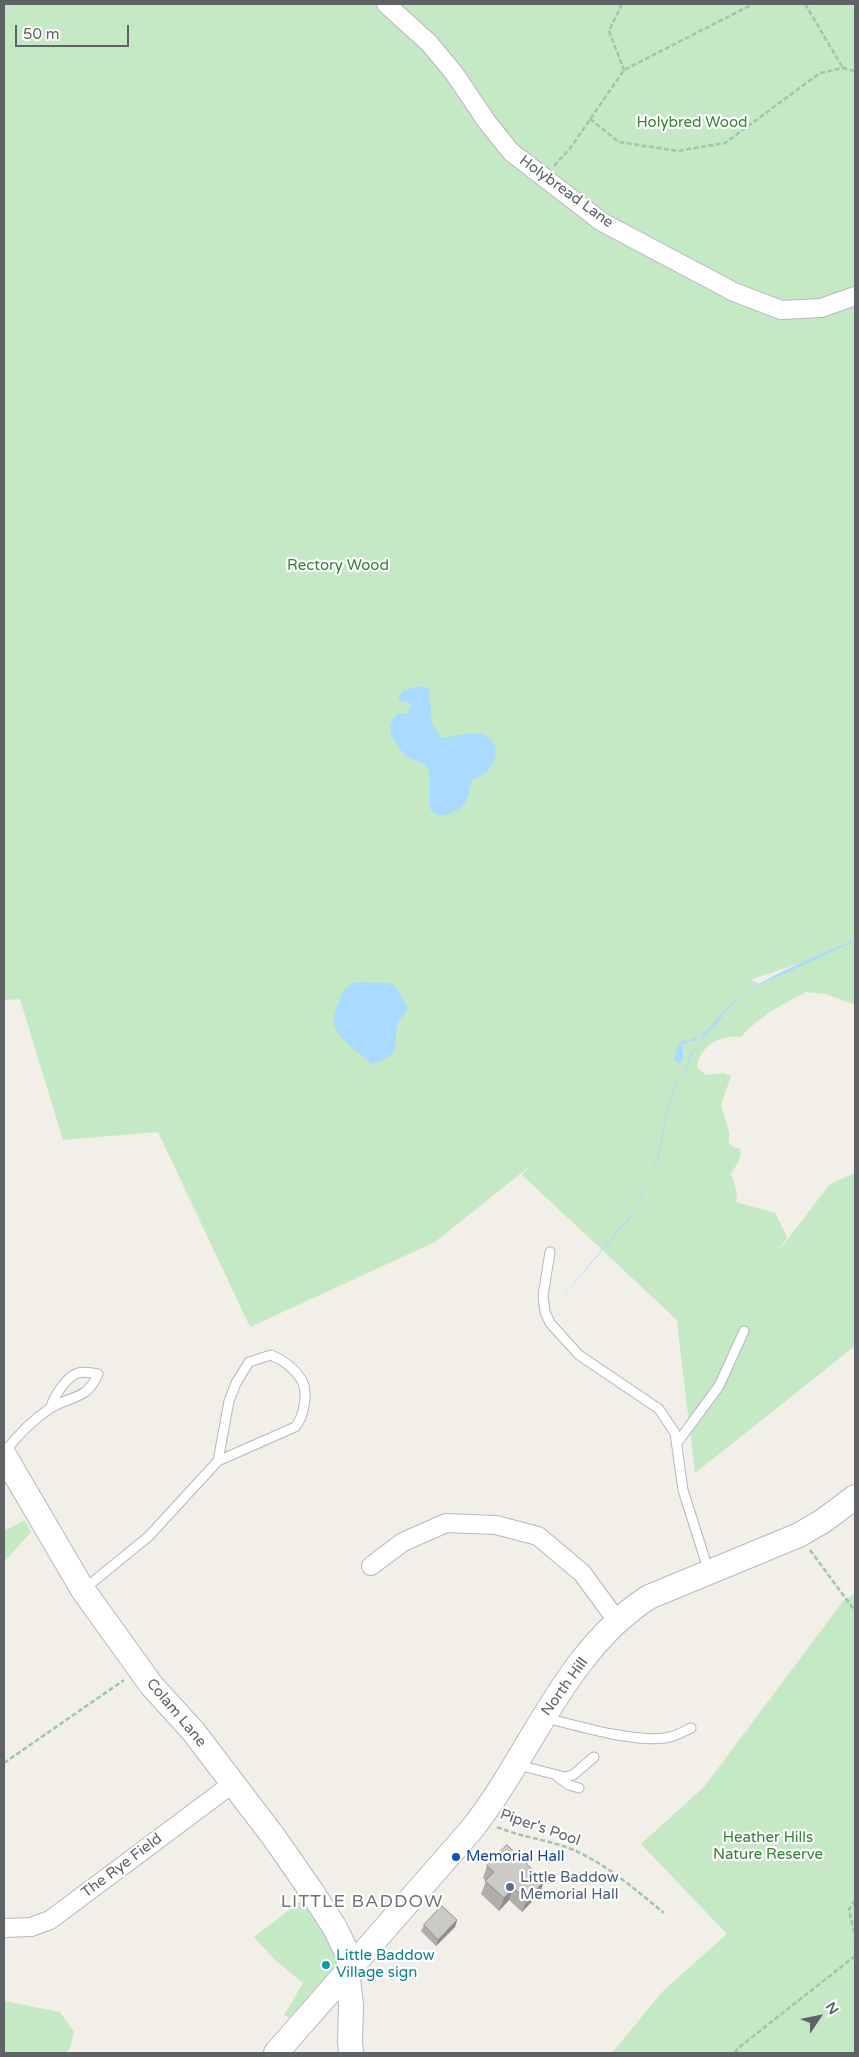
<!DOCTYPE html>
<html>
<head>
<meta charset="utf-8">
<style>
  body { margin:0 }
  #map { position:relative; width:859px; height:2057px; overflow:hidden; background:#f1efe8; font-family:"Varela Round",sans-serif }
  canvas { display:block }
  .frame { position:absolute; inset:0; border:5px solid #5f6368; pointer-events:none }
  .north { position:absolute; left:794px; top:1992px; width:50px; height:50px; -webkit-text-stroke:4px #fff; paint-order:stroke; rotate:56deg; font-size:14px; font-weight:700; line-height:20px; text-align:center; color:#5f6368 }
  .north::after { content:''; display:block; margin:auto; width:18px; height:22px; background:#5f6368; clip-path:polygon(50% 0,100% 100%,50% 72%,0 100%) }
  .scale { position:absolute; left:15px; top:25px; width:114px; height:22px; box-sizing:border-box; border:2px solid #5f6368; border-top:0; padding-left:6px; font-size:15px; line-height:18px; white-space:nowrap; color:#5f6368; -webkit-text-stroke:4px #fff; paint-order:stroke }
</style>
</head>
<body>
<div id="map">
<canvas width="859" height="2057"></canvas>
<div class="frame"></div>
<div class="north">N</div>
<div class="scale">50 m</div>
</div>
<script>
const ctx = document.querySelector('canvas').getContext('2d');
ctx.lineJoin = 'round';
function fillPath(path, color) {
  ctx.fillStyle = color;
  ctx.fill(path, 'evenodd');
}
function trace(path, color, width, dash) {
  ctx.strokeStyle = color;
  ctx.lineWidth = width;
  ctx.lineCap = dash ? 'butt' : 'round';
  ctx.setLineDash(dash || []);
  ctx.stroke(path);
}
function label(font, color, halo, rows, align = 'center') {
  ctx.font = font + ' "Varela Round",sans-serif';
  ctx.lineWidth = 4.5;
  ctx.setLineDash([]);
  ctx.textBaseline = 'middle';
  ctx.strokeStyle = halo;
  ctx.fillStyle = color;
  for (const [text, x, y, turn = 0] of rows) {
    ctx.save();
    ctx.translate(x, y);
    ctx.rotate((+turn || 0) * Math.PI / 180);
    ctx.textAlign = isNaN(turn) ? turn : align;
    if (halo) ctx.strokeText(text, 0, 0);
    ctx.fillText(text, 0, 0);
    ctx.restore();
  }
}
fillPath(new Path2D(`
  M4,4h851v1001l-29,-11 -20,-2c-6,4 -11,5 -17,9 -18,10 -34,20 -48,36 -22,-2 -41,8 -44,31l9,7 18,-2 7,3 -10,29 8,27v11l4,4 7,2c3,9 -5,17 -9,25l6,19 -1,9 39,11 12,24 -10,16 53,-69 25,-11v173l-160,127 -18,-150 2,-1 -157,-147 8,-9 -95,76 -185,85 -92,-195 -95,8 -43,-141 -16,1zM809,960l-59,30 9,-7 -9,-3zM682,1038h2l1,3 3,-1 -6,5 3,2 -2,11 -4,5 -2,-16 7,-7z
  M25,1520l6,12 -27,30v-31z
  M855,1594v459h-243l51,-62 64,-57 -86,-90 63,-57 140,-187z
  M306,1897l32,59 -2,12 -40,48 -6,2 -6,-3 19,-32 -29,-24 -20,-22z
  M4,2001l56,11 14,20 -4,16 -4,5h-62z`), '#c5e8c5');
fillPath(new Path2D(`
  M419,686l10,3 3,35 9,14c11,-1 36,-8 44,-3 21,12 8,40 -12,44 -6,19 -6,32 -29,36 -5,1 -10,-2 -14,-6l-1,-39 -5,-6 -19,-8 -14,-21 -1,-10 3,-7 5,-5 9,1 4,-9 -4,-4h-7l-2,-3 6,-8z
  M855,938l-5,5 -27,13 -64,29 -16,10 -17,15 -9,14 -12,11 -4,7 -9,12 -6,17 -8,8 -11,32 -8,46 -29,61 -80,94 79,-95 10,-16 19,-44 8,-46 11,-32 8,-8 6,-18 9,-10 4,-9 -5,2 -5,5h-5l-7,4 2,3 -1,11 -4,5 -5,-4 3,-13 6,-7 -2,-3 3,1 1,3c24,-4 29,-23 46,-37 34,-29 78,-44 118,-62z
  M357,982l31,1 7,2 12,20v6l-10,12 -2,27 -7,8 -16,6c-9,-8 -37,-28 -38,-40 -1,-8 2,-16 5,-23 3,-10 8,-16 18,-19z`), '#aadaff');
const lane = new Path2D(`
  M550,1252l-7,44 2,16 5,11 29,32 80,54 16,24 8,57 26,82
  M677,1443l42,-57 25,-55
  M4,1453c13,-17 27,-32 45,-44 21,-14 38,-8 49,-35 -7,-1 -13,-3 -20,-1 -11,3 -24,23 -27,34
  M83,1590l66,-54 69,-75 11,-60 7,-18 13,-21 22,-7c12,5 23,13 30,24 8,12 3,38 -6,48l-77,34
  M546,1717l8,3c31,8 80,22 111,18 9,-1 18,-6 26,-10
  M518,1765l47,12 8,-2 21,-18
  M558,1777l11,8 10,3`);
const street = new Path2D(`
  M386,4l43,39 25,30 33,49 24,30 91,70 132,70 47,18 40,-2 34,-12
  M371,1566l32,-24 43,-19 50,2 42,11 44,37 36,49
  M4,1928l27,-1 19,-7 182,-136`);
const secondary = new Path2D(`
  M4,1455l79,135 69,96 41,45 80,105 39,56 23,36 14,29 -1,21 3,27 -1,37 1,11
  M276,2053l196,-224c59,-75 93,-178 177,-232l150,-62 24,-14 32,-24`);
trace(lane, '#b5b8bc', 11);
trace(street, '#b5b8bc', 20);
trace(secondary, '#b6babf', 26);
trace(new Path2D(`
  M622,4l-13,27 15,39
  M805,4l38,64
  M590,119l29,23 59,9 47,-8 95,-70 23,-5 12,3
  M554,166l17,-19 53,-77 129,-66
  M810,1550l45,61
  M4,1763l120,-83
  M497,1827c26,11 56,13 81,25 32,15 59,39 86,61
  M855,1900l-6,10 6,26
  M735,2053l2,-4 118,-93`), '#9cc7a9', 2.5, [5, 2.5]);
trace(lane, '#fff', 9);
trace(street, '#fff', 18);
trace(secondary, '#fff', 24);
fillPath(new Path2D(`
  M487,1866l57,15 -4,12 -18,19 -13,-12 -10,11 -18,-17 5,-13 -3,-3z
  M457,1920l-2,7 -19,19 -15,-15 3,-6z`), '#afaea9');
fillPath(new Path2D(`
  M544,1881l-4,12 -18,19 5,-12z
  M513,1888l-4,12 -10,11 5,-13z
  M457,1920l-2,7 -19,19 2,-6z`), '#8f8d8a');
const building = new Path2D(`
  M507,1845l37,36 -17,19 -14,-12 -9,10 -19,-17 9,-9 -7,-6z
  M442,1906l15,14 -19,20 -14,-15z`);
fillPath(building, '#cccac5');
trace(building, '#8f8d8a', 1);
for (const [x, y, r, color] of [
  [456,1857,5,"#1a4fb4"],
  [510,1887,5,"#5c6f8a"],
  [326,1965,5,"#0f9aa8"]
]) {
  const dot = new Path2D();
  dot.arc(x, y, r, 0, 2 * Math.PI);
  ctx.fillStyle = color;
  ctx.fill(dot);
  trace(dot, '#fff', 2);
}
label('15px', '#348238', '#fff', [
  ["Holybred Wood",692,123],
  ["Rectory Wood",338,566],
  ["Heather Hills",768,1838],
  ["Nature Reserve",768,1855]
]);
label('15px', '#5f6368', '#fff', [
  ["Holybread Lane",566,192,36],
  ["North Hill",565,1687,-54],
  ["Colam Lane",176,1713,50],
  ["Piper's Pool",540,1828,19],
  ["The Rye Field",122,1866,-37]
]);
label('15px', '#164399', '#fff', [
  ["Memorial Hall",466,1857]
], 'left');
label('15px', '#4e5e75', '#fff', [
  ["Little Baddow",520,1878],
  ["Memorial Hall",520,1895]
], 'left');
label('15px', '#0d838f', '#fff', [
  ["Little Baddow",336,1956],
  ["Village sign",336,1973]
], 'left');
ctx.letterSpacing = '1px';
label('18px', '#70757a', '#fff', [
  ["LITTLE BADDOW",362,1902]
]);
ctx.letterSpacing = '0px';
</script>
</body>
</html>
